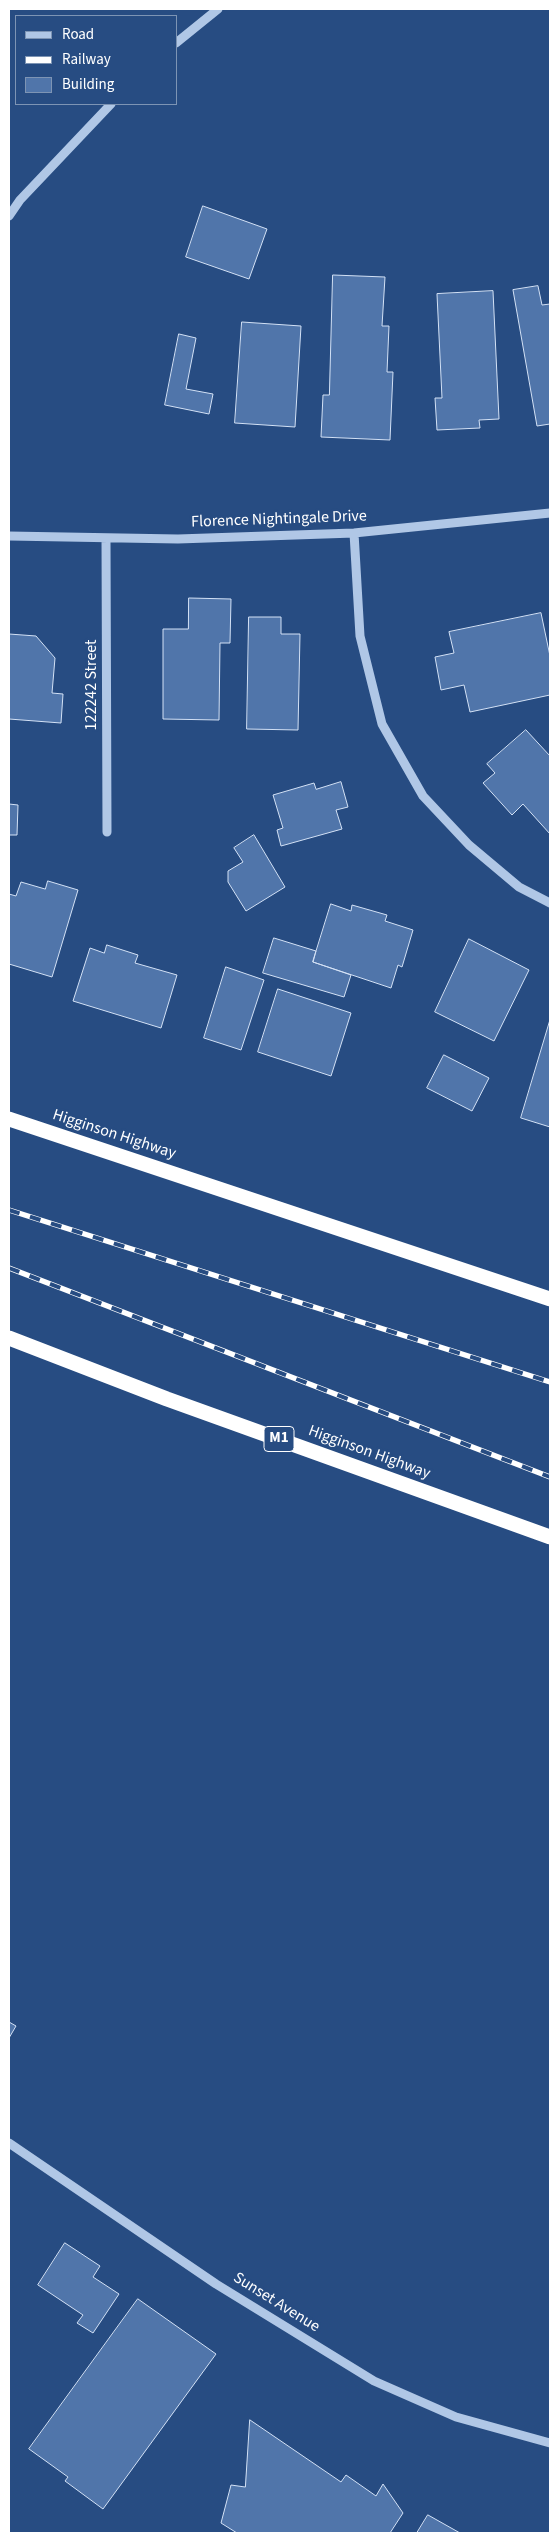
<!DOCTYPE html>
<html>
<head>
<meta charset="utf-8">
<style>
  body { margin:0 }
  #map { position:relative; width:559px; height:2542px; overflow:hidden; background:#274c82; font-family:"Source Sans 3",sans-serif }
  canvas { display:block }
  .frame { position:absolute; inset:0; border:10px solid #fff; pointer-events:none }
  .legend { position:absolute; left:15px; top:15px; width:162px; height:90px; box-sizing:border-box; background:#274c82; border:1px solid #7d94b4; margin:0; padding:6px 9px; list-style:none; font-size:15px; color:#fff }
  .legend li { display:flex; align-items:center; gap:10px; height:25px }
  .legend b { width:25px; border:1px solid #7d94b4 }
</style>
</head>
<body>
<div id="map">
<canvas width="559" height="2542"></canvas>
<div class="frame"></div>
<ul class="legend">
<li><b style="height:6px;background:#b0c7e6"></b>Road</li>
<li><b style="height:6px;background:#fff"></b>Railway</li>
<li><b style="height:14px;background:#5075aa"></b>Building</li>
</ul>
</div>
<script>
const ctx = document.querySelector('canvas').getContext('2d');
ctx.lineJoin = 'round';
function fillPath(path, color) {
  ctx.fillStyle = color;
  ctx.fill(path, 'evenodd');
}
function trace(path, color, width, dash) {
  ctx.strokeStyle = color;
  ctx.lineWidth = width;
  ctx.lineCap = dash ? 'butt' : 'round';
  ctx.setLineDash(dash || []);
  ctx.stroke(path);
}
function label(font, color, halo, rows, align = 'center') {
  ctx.font = font + ' "Source Sans 3",sans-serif';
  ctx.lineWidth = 5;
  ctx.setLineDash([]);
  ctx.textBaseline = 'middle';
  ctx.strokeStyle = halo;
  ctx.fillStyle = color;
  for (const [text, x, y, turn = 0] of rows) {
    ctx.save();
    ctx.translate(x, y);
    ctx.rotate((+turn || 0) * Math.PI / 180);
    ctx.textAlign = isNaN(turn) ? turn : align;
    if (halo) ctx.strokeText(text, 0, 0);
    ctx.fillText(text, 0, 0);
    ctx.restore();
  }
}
const building = new Path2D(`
  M203,206l64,23 -18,50 -63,-22z
  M333,275l52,2 -3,49h7l-2,46h6l-3,68 -69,-3 2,-42h6z
  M538,286l4,19 8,-1v120l-13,2 -24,-136z
  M493,291l6,128 -20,1 1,8 -43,2 -2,-32h7l-5,-104z
  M242,322l59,4 -6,101 -60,-4z
  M179,334l17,4 -10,51 27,5 -4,20 -44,-9z
  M189,598l42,1 -1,44h-10l-1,77 -56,-1v-90h25z
  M541,613l9,43v39l-80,17 -6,-27 -23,5 -6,-33 19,-4 -5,-21z
  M249,617h32v17h19l-2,96 -51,-1z
  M9,634l27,2 19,22 -3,35 11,1 -2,29 -52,-4z
  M526,730l24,26v78l-27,-30 -11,11 -29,-32 12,-10 -8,-9z
  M341,782l7,25 -12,3 6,19 -61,17 -4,-16 6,-2 -10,-33 41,-12 2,6z
  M9,804l9,1 -1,30h-8z
  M254,835l31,52 -39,24 -18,-29v-11l15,-9 -9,-14z
  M48,881l30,9 -26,87 -43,-13v-70l7,2 5,-14 24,7z
  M331,904l20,7 1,-6 35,10 -2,6 28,9 -11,37 -4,-2 -7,23 -78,-26z
  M274,938l42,13 -3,11 38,13 -7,22 -81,-24z
  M469,939l60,31 -35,71 -59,-29z
  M107,945l31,10 -3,8 42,12 -16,53 -88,-27 17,-53 14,5z
  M226,967l38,13 -23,70 -37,-12z
  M278,989l73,24 -20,63 -73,-24z
  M550,1020v107l-29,-9z
  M444,1055l45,23 -17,33 -45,-23z
  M9,2022l7,4 -7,12z
  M65,2243l35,23 -7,11 26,17 -26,39 -16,-10 6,-8 -45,-30z
  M138,2299l78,55 -113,155 -38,-28 3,-4 -39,-28z
  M250,2420l91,62 5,-7 30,21 7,-12 20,29 -13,20h-153l-16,-10 10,-38 14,2z
  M428,2515l32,18h-43z`);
fillPath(building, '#5075aa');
trace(building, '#d3e1f5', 1);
trace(new Path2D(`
  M176,43l42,-34
  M9,216l11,-16 91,-96
  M354,533l6,103 22,88 41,72 46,49 50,42 31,16
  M9,536l169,3 176,-6 196,-20
  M106,538l1,294
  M9,2143l207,141 158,97 82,36 94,26`), '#b0c7e6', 9);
trace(new Path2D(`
  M9,1119l541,180
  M9,1338l158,61 383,138`), '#fff', 15);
const rail = new Path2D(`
  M9,1210l541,172
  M9,1268l541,209`);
trace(rail, '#fff', 5.5);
trace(rail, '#274c82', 4, [11]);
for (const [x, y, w] of [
  [279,1439,30]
]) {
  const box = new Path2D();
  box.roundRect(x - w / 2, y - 12.5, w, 25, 4);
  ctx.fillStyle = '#274c82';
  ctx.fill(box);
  trace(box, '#fff', 1);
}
label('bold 15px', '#fff', null, [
  ["M1",279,1439]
]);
label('16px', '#fff', '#274c82', [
  ["Florence Nightingale Drive",279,520,-2],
  ["122242 Street",92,685,-90],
  ["Higginson Highway",114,1135,18],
  ["Higginson Highway",369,1453,20],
  ["Sunset Avenue",276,2303,32]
]);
</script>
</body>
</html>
